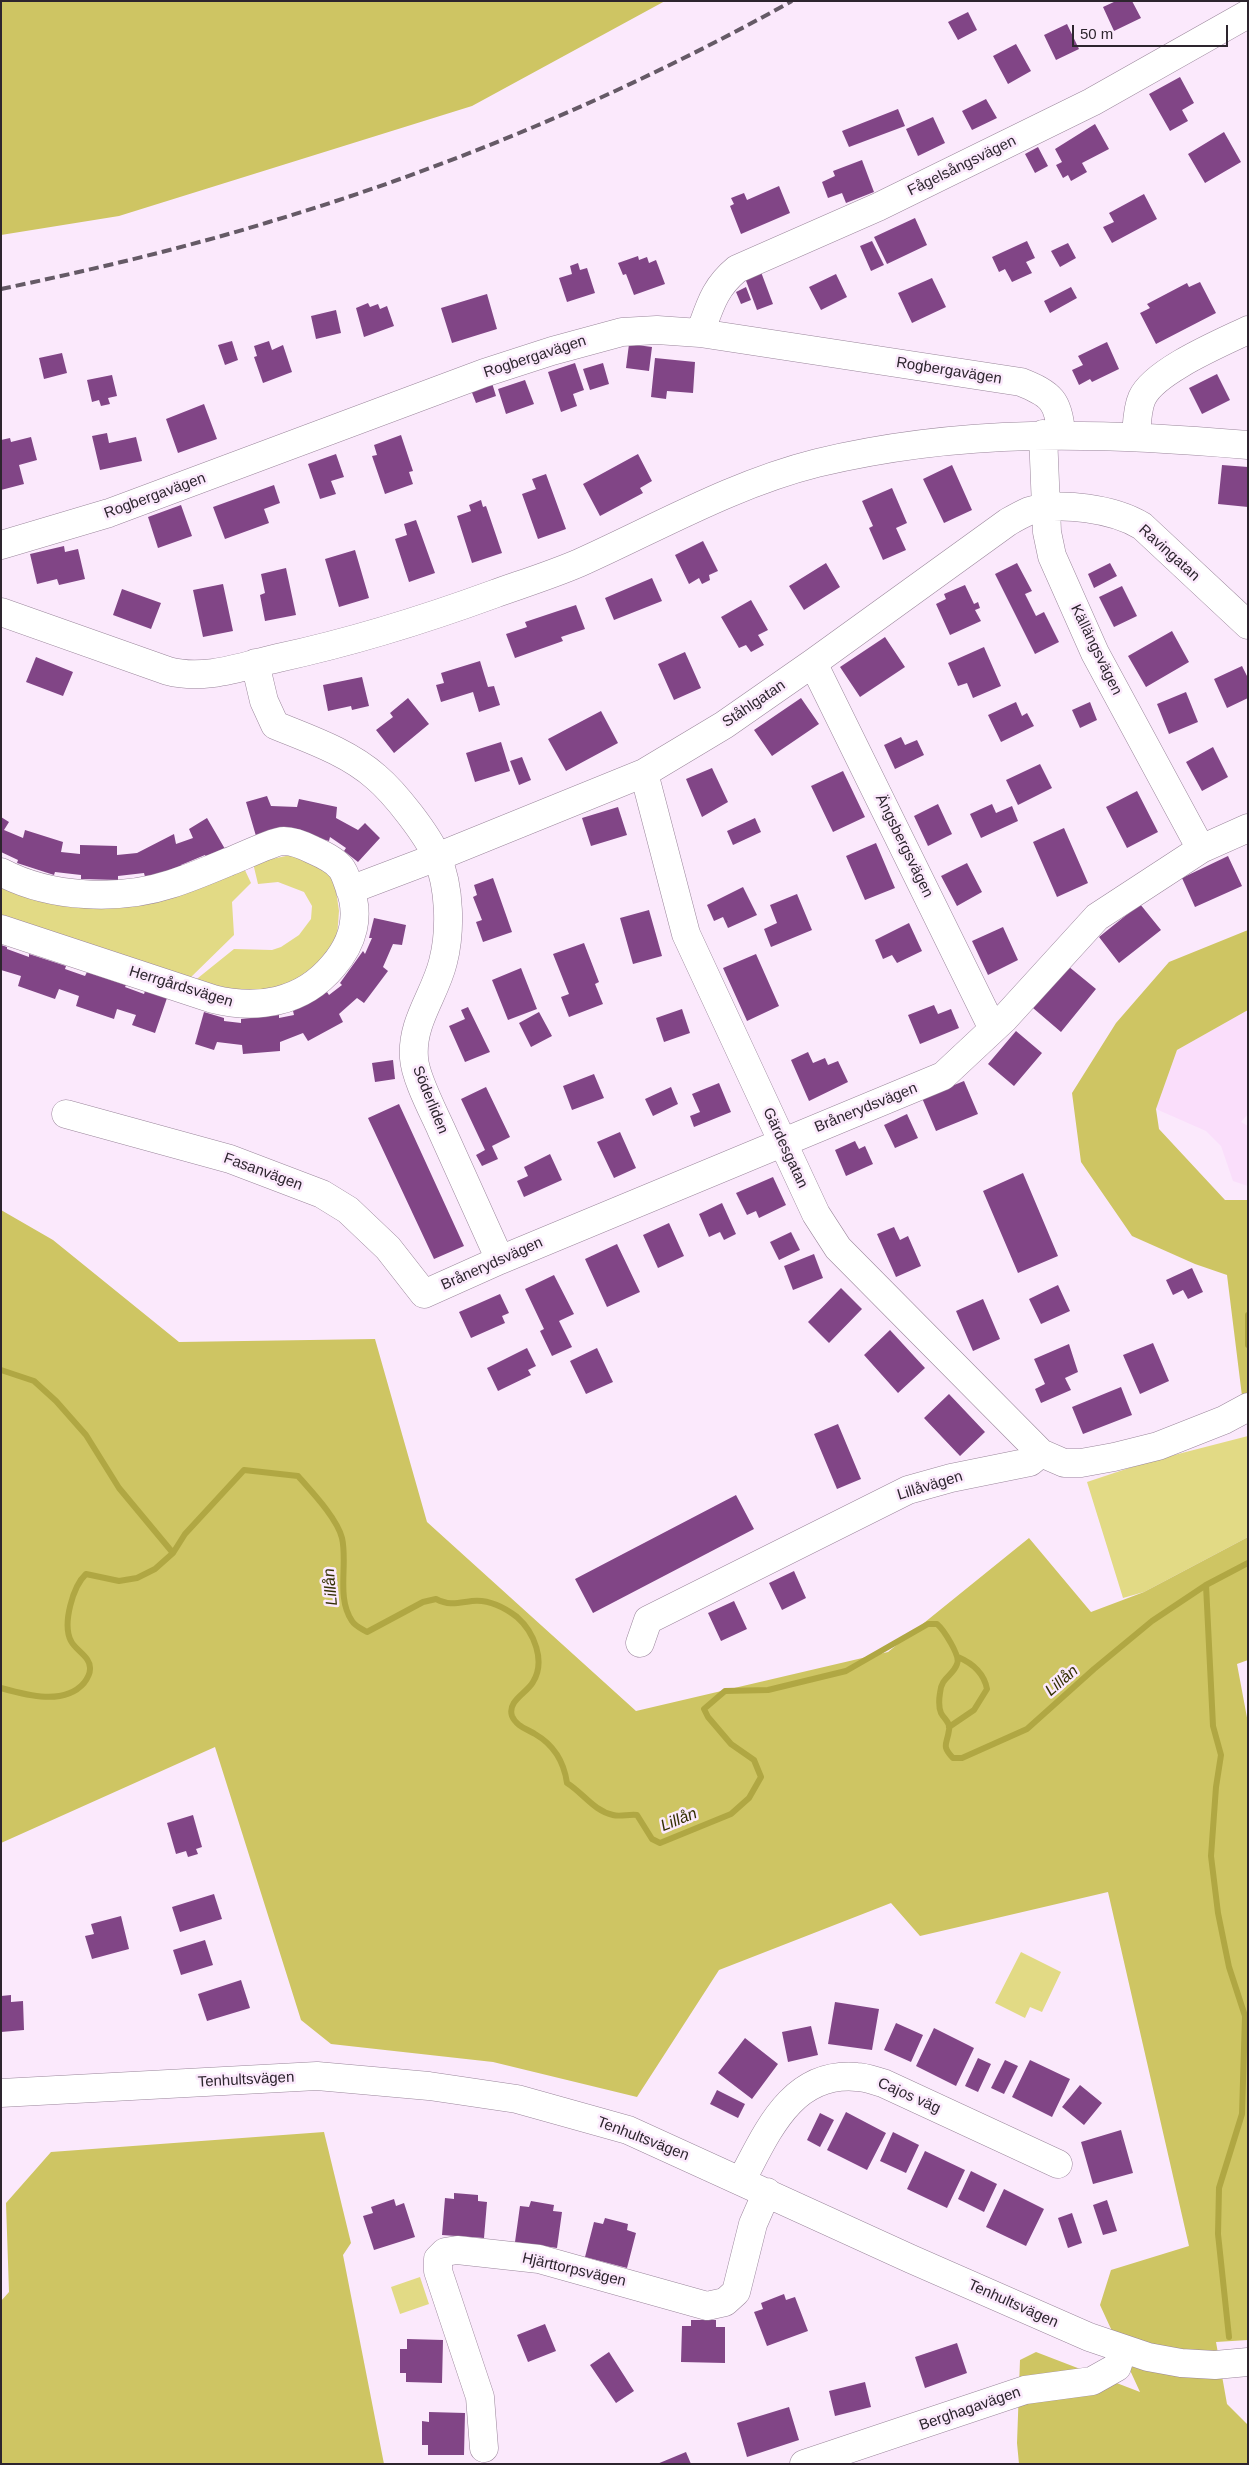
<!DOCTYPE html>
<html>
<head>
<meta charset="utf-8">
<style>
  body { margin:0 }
  #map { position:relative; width:1249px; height:2465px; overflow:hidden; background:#fbe9fc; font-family:Helvetica,sans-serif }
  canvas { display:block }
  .frame { position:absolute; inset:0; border:2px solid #2d252e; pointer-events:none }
  .scale { position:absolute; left:1072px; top:25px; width:156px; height:22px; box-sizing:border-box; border:2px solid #2d252e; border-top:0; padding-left:6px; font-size:15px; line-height:18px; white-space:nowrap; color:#2d252e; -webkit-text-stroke:4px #fbe9fc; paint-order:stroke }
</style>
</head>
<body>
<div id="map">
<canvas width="1249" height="2465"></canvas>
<div class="frame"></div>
<div class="scale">50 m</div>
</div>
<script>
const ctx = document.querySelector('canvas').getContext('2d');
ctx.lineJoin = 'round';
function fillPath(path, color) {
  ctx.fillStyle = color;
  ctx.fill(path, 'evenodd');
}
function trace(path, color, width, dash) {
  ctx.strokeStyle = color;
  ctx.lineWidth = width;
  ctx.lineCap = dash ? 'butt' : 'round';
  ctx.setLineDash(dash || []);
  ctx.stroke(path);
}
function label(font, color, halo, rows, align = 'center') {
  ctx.font = font + ' Helvetica,sans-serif';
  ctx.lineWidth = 5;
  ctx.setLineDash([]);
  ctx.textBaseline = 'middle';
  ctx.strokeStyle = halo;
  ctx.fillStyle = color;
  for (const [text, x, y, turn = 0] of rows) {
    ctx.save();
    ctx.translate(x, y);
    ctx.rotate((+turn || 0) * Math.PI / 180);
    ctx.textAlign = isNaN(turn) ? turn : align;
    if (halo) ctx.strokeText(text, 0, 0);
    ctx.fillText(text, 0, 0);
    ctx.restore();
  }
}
fillPath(new Path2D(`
  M1248,1010v104l-7,8 7,4v60l-15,-5 -12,-35 -15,-15 -50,-22 21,-59z`), '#fadefb');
fillPath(new Path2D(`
  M300,853l21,11 14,19 4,28 -2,26 -15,27 -43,27 -48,2 -38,-11 41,-33 38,1 9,-3 18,-12 12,-16 1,-13 -8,-14 -26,-10 -20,2 -5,-21z
  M243,866l8,17 -19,19 2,33 -46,45 -187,-62v-37l62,19z
  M1248,1436v101l-104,55 -21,6 -36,-116 60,-20z
  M1021,1952l40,20 -19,40 -12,-5 -5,11 -30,-15z
  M420,2277l9,27 -29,10 -9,-27z`), '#e2da85');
fillPath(new Path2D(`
  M1,1h664l-193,105 -353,110 -118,19z
  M1248,930v80l-71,40 -21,59 3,20 66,71h23v201l-6,-5 -15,-121 -32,-11 -63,-28 -51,-74 -9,-69 44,-70 53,-61z
  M1,1210l52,30 126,102 196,-3 52,183 209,189 252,-59 141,-114 62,74 53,-20 104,-55v123l-11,4 11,59v617l-32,2 11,62 21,21v39h-229l-2,-21 3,-83 16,-8 104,40 -40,-87 11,-35 78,-24 -81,-354 -188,44 -29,-33 -172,67 -82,127 -144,-35 -162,-18 -30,-24 -86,-273 -214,96z
  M324,2132l27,111 -8,12 41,209h-383v-163l8,-9 -3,-89 45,-51z`), '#cec563');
trace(new Path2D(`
  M1248,1315v30
  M1,1370l33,11 22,20 30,34 33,53 54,65
  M1206,1585l7,141 8,29 -5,32 -5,69 7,57 11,54 16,49 -3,98 -23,74 -1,46 11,103
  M1,1688c25,7 63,18 83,-5 3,-4 6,-9 6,-14 1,-12 -14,-18 -19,-28 -9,-17 2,-55 15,-67l33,7 18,-3 18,-9 18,-16 12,-19 59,-64 54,6c13,15 39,42 44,62 6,26 -6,60 10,83 3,5 10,8 15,11l56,-30 13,-3c14,7 21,4 36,2 17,-2 32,6 45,16 17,15 29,44 16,65 -6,11 -26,19 -21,34 4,10 15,13 23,18 19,11 29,28 32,49 16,10 27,28 46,32 7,2 16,-1 24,0l15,24 8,4 71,-29 18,-16 12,-21 -7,-17 -23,-16 -23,-27 -4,-8 21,-18 43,-1 78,-19 82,-47h9c6,5 24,32 20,40 -4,12 -16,13 -17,29 -1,6 -1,15 1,20 3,6 10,10 8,17 -2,15 -8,15 4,28h9l65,-29 67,-60 58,-48 54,-36 42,-22
  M949,1727l25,-17 13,-21c-3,-16 -15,-26 -29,-32`), '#b0a743', 6);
fillPath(new Path2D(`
  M1116,1h16l9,17 -27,13 -11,-24z
  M968,12l9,18 -19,10 -10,-18z
  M1067,24l12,25 -23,11 -12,-25z
  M1016,44l15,27 -23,13 -15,-28z
  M1180,77l14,26 -12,7 6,11 -18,10 -21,-37z
  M986,99l11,19 -25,12 -10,-19z
  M898,109l7,17 -56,21 -7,-16z
  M933,117l12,26 -27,13 -12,-27z
  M1095,124l14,25 -27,14 5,9 -16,9 -3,-6 -5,3 -7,-13 6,-3 -7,-13z
  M1224,132l17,30 -36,21 -17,-29z
  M1038,147l10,19 -13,7 -10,-19z
  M862,160l12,32 -28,11 -4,-10 -14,5 -6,-16 13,-6 -2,-5z
  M779,186l11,27 -49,21 -11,-28 4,-2 -3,-6 13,-5 3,7z
  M1144,194l13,25 -45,24 -9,-16 11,-5 -5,-9z
  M915,218l12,27 -40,19 -13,-27z
  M872,241l12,24 -13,6 -11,-25z
  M1027,241l8,17 -9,4 6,11 -20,9 -7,-13 -6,3 -7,-15z
  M1068,243l8,15 -16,9 -9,-16z
  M638,256l1,4 8,-3 2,6 7,-3 9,24 -31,11 -8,-21 -3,1 -5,-12z
  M578,263l2,7 7,-2 8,25 -28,9 -8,-24 13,-4 -2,-8z
  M761,272l12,32 -16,6 -12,-32z
  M836,274l11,23 -26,13 -12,-23z
  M932,278l14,29 -34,16 -14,-30z
  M1200,282l16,31 -60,31 -16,-31 10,-5 -3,-4 40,-21 2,4z
  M746,287l5,13 -10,4 -5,-12z
  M1071,287l6,11 -27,15 -6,-12z
  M487,294l10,35 -45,14 -11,-35z
  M368,303l2,4 8,-3 2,5 7,-3 7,20 -30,11 -8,-29z
  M336,310l5,23 -25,6 -5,-23z
  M232,341l6,19 -13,5 -7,-20z
  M269,341l3,9 11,-5 9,27 -29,11 -9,-26 3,-1 -3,-10z
  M1107,342l12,27 -27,13 -2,-3 -11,6 -7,-15 11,-5 -5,-9z
  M629,344l23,3 -3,24 -23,-3z
  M62,353l5,20 -23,6 -5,-21z
  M655,358l40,4 -2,31 -26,-2 -1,8 -15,-2z
  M575,363l9,27 -11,4 4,12 -16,6 -13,-40z
  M603,363l6,21 -19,6 -7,-21z
  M1217,374l13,26 -28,14 -13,-26z
  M112,375l5,21 -9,2 2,6 -9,2 -2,-6 -7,2 -5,-22z
  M525,380l9,24 -28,10 -8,-25z
  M492,383l4,13 -20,7 -5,-13z
  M204,404l13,35 -39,14 -12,-34z
  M107,433l2,10 27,-6 6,24 -42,9 -8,-34z
  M401,435l12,36 -4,1 4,12 -28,10 -13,-38 5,-1 -3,-10z
  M31,437l6,23 -18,5 5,19 -23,6v-50l9,-2 1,4z
  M336,454l8,23 -13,4 5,13 -16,5 -12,-35z
  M638,454l14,27 -12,7 3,5 -43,23 -17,-32z
  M952,465l20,45 -28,13 -21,-44z
  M1222,465l26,2v40l-30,-3z
  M546,474l20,55 -28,10 -16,-45 14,-5 -4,-10z
  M274,485l6,18 -16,6 5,14 -44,16 -12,-32z
  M892,488l15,35 -11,5 10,22 -23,10 -14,-32 4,-2 -11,-25z
  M481,500l2,7 3,-1 16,47 -30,10 -15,-47 14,-5 -2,-6z
  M181,505l11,31 -34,12 -10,-31z
  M416,520l19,53 -26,9 -14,-43 12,-4 -3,-11z
  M703,541l15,30 -9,4 1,5 -8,4 -3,-6 -10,6 -14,-29z
  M64,546l1,6 13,-3 7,30 -26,6 -2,-6 -20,5 -7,-30z
  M355,550l14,48 -30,9 -14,-48z
  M826,563l14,24 -36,23 -15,-24z
  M1017,563l15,28 -7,3 11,22 8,-4 15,30 -24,12 -40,-80z
  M1110,563l7,13 -23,12 -6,-14z
  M286,568l10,47 -31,6 -5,-26 5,-2 -4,-19z
  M652,578l10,23 -48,19 -9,-22z
  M223,584l10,47 -30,6 -10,-47z
  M965,585l9,19 4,-2 2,6 -5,2 6,11 -31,14 -14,-31 10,-5 -2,-5z
  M1122,586l15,30 -23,11 -15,-30z
  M122,589l39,14 -10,26 -38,-14z
  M751,600l17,30 -10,5 6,10 -13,7 -5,-7 -7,3 -18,-31z
  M576,605l9,24 -24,8 2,4 -48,17 -9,-24 21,-7 -2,-5z
  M1172,631l17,31 -43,25 -18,-31z
  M885,637l20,30 -45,30 -20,-30z
  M984,647l17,39 -28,12 -6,-15 -9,3 -10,-23z
  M685,652l16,36 -27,12 -16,-36z
  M36,657l37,15 -10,24 -37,-14z
  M480,661l8,26 6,-1 6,19 -21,7 -6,-20 -32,10 -5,-17 8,-2 -3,-10z
  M1242,666l6,12v20l-21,10 -13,-29z
  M362,677l7,29 -17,4 -1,-4 -23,5 -5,-26z
  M1186,692l12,30 -29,12 -12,-30z
  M408,698l21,26 -35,29 -18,-23 17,-13 -3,-4z
  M801,698l18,26 -47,32 -18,-26z
  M1016,702l6,14 5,-3 7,13 -33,16 -13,-27z
  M1090,702l7,18 -17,8 -8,-18z
  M601,711l17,32 -52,28 -18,-32z
  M901,737l4,8 12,-5 7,15 -29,14 -11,-24z
  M501,742l9,29 -35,11 -9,-29z
  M1213,747l15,30 -26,14 -16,-29z
  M522,757l9,23 -12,5 -9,-24z
  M1040,764l12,24 -34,17 -12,-25z
  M712,768l16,34 -26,15 -16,-38z
  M843,771l22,46 -32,15 -22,-46z
  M1137,791l21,41 -31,16 -21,-41z
  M267,796l4,10 26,1 2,-8 38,8 -1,11 22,12 7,-7 15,15 -22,24 -14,-11 2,-3 -16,-11 -1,4 -37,-9v-4h-16v3l-20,5 -10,-34z
  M938,804l14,30 -24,12 -14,-30z
  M992,804l4,9 16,-7 6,15 -37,17 -11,-24z
  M618,807l9,28 -36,11 -9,-28z
  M1,817l8,5 -5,8 19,8 2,-8 38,12 -2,10 19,2v-9l37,1v9l20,-2 37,-19 2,10 17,-6 -4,-9 18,-11 18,31 -18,9 -2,-3 -24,10v3l-36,9 -1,-4 -26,3v4l-37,-1v-4l-26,-3 -1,3 -37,-12 1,-3 -17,-8z
  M755,818l6,14 -28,13 -6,-14z
  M1064,828l24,55 -31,14 -24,-55z
  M876,843l19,45 -30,12 -19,-44z
  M1228,856l14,30 -47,21 -13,-29z
  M967,863l15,29 -25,14 -16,-30z
  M493,878l19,54 -29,10 -7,-20 6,-2 -9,-23 4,-2 -3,-10z
  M743,887l14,28 -29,13 -5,-11 -9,4 -7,-16z
  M797,894l15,36 -41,17 -7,-18 13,-6 -7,-18z
  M1140,904l21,26 -42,33 -20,-26z
  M649,910l13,46 -29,8 -13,-46z
  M374,918l32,7 -4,20 -9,-1 -10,23 5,4 -24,32 -7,-5 -18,16 4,8 -35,19 -5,-8 -23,9v9l-37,3 -1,-9 -25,-3 -3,8 -19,-6 9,-32 20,6v3l17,2v-4l38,-4v3l15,-3 -1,-4 34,-19 2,3 13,-10 -2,-2 23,-32 2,3 7,-16h-3z
  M909,923l13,28 -25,12 -5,-8 -9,4 -8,-19z
  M1003,927l15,33 -30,15 -16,-34z
  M584,943l15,39 -4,2 8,20 -34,13 -8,-20 8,-3 -16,-40z
  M1,945l6,2v2l22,8v-3l37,12 -1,3 20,7 2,-4 39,13 -1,2 19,7 1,-3 22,7 -12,35 -23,-8 4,-10 -19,-6 -3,10 -38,-13 3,-10 -20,-7 -4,10 -37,-13 3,-10 -20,-6z
  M756,954l23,52 -32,15 -24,-53z
  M1068,966l28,23 -35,43 -28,-24z
  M521,968l16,41 -29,11 -16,-40z
  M934,1005l4,9 13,-5 8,19 -39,16 -12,-29z
  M468,1007l22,45 -25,10 -16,-36 16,-7 -4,-9z
  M682,1009l8,24 -26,9 -8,-24z
  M539,1012l13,24 -21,11 -12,-24z
  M1016,1031l26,22 -28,33 -26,-22z
  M808,1052l5,11 12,-5 3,7 10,-4 10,21 -39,19 -18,-41z
  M393,1060l2,19 -20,3 -3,-19z
  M594,1074l10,24 -32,12 -9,-24z
  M964,1081l14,33 -42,17 -14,-33z
  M719,1083l12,29 -37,15 -4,-11 10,-4 -8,-18z
  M486,1087l24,50 -18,9 6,13 -16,7 -6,-11 9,-5 -24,-51z
  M671,1087l7,17 -25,12 -8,-17z
  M399,1104l65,142 -30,13 -66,-141z
  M907,1114l11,24 -23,10 -11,-23z
  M620,1132l16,36 -22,10 -17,-36z
  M855,1141l4,8 6,-3 8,18 -27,12 -11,-26z
  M550,1154l12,26 -38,17 -7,-16 11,-5 -4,-9z
  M1023,1173l35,83 -40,17 -35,-82z
  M773,1177l13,28 -27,13 -3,-7 -9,4 -11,-22z
  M722,1203l14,31 -12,6 -4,-8 -11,5 -10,-23z
  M669,1223l15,33 -26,12 -15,-33z
  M894,1227l6,13 8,-4 13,30 -25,11 -19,-43z
  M791,1232l9,18 -21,10 -9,-18z
  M617,1244l23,48 -33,15 -22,-48z
  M814,1254l9,24 -30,12 -9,-24z
  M1192,1268l11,24 -15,7 -5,-9 -10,5 -7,-15z
  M554,1275l20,39 -15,7 13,26 -20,9 -12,-25 4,-2 -19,-40z
  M1058,1285l12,26 -29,13 -12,-25z
  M841,1288l21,21 -33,34 -21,-21z
  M500,1294l9,19 -7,3 3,7 -34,15 -12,-26z
  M983,1299l17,40 -27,12 -17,-40z
  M890,1330l35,38 -27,25 -34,-38z
  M1153,1343l16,38 -29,13 -17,-39z
  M1069,1344l9,28 -13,6 6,12 -30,13 -6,-14 10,-5 -11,-25z
  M527,1348l9,18 -8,4 3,5 -33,16 -11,-23z
  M597,1348l16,34 -27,12 -16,-33z
  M1121,1387l11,28 -49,19 -11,-27z
  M949,1394l36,38 -25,24 -36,-38z
  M838,1424l23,55 -24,10 -23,-55z
  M736,1495l18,34 -161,84 -18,-34z
  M794,1571l12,27 -24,12 -13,-27z
  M734,1601l13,28 -26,12 -13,-28z
  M193,1815l9,32 -6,2 2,5 -10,3 -2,-6 -10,3 -9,-31z
  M214,1894l8,25 -42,13 -8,-25z
  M121,1916l8,33 -37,10 -7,-23 9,-2 -3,-10z
  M205,1940l8,25 -32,10 -8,-25z
  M241,1980l9,28 -43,13 -9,-27z
  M11,1995v7l12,-1 1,29 -23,2v-36z
  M835,2002l44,7 -7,41 -44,-6z
  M896,2023l27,12 -12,27 -27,-12z
  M811,2026l7,29 -30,7 -6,-30z
  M934,2028l40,20 -18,38 -40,-20z
  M745,2038l33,26 -26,35 -34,-26z
  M978,2058l13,6 -13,28 -13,-6z
  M1005,2060l13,6 -14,28 -13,-6z
  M1030,2060l40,19 -18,38 -40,-20z
  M1080,2085l22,18 -18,22 -22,-18z
  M717,2090l28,14 -7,14 -28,-14z
  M846,2112l40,21 -19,37 -40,-20z
  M820,2113l14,7 -14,27 -13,-7z
  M1121,2130l12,43 -40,11 -12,-42z
  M893,2132l26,13 -13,28 -26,-12z
  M925,2151l40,19 -18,38 -40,-19z
  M971,2171l26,13 -13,28 -26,-13z
  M1004,2189l40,20 -18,37 -40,-19z
  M454,2193l24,2v6l9,1 -3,36 -42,-3 3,-37 9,1z
  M394,2199l2,7 8,-3 11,34 -41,13 -11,-34 10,-3 -2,-6z
  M1107,2200l10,31 -14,4 -10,-30z
  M531,2201l23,4 -1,6 9,1 -5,36 -42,-6 5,-36 9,1z
  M1072,2213l10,30 -14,5 -10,-30z
  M605,2218l23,6 -1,6 9,3 -9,35 -42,-11 9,-35 9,2z
  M784,2294l2,6 9,-3 13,34 -41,15 -13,-34 9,-3 -2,-6z
  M691,2320h25v7h9v36l-44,-1 1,-36h9z
  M545,2324l11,27 -28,11 -11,-27z
  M407,2339l36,1 -1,43 -36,-1v-9h-6v-24h7z
  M957,2343l10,30 -42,15 -10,-31z
  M609,2352l25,39 -18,12 -26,-38z
  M865,2382l6,25 -36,9 -6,-25z
  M789,2407l10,33 -52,17 -10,-34z
  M429,2412l36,1 -1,42h-36v-10h-6v-24l7,1z
  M686,2452l5,12h-34z`), '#814586');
const minor = new Path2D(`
  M700,333c10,-27 14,-45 37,-64l141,-62 214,-105 156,-88
  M1043,434l4,98 5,24 43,97 106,196
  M1136,436c1,-12 1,-27 6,-38 12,-27 79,-55 106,-68
  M1,545l108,-32 375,-140 68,-22 70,-19 35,-2 43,3 321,49c30,12 38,19 40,52
  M1,612l167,59c37,10 75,-5 110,-13 74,-16 145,-38 216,-64 28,-10 57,-19 85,-31 78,-35 154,-79 238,-100 145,-35 283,-31 431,-18
  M255,663l9,38 11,24c34,14 73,27 101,52 19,16 51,57 61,80 13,30 14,74 6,105 -8,33 -32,60 -29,96 1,19 19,53 27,71 19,43 39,87 59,131
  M813,663l180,366
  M644,773l42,161 130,280 22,34 203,205 23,10h17l33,-6 44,-11 66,-26 24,-13
  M1,872c49,26 118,29 170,12 19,-6 38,-14 57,-22 11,-4 46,-21 56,-21 9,0 21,5 29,9 9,4 22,10 28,18 4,5 6,13 8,18 12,30 4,57 -16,80 -31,37 -76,44 -120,33l-212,-70
  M350,890l87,-33 207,-84 80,-48 89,-62 195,-141c7,-4 14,-8 21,-11 32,-10 85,-2 113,15l106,99
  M66,1114l164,45 92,35 26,16 40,38 36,46 76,-34 443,-184 61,-57 93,-102 104,-68 47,-21
  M640,1643l8,-23 260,-130 43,-12 79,-16 11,-9
  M1,2093l316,-17 112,10 88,13 111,31 283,129 178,78 59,20 33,6 34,2 33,-3
  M741,2181c26,-48 50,-110 116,-104 8,0 18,4 26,6l175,81
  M484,2448l-4,-51 -42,-126v-12l7,-7 12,-2 82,9 168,47 18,-4 11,-10 17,-68 14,-32
  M804,2464l221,-74 67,-9 25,-14 6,-18`);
trace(minor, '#9a869b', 29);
trace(minor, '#fff', 28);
trace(new Path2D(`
  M1,289c90,-19 180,-40 268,-67 181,-54 358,-129 523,-221`), '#655a66', 4, [10, 5]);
label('15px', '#2d252e', '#fbe9fc', [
  ["Fågelsångsvägen",962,166,-26],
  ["Rogbergavägen",535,357,-18],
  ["Rogbergavägen",949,371,9],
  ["Rogbergavägen",155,496,-20],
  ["Ravingatan",1169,553,42],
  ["Källängsvägen",1096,650,64],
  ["Ståhlgatan",754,704,-34],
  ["Ängsbergsvägen",904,846,64],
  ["Herrgårdsvägen",181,987,17],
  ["Söderliden",430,1100,68],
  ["Brånerydsvägen",866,1108,-22],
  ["Gärdesgatan",785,1148,65],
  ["Fasanvägen",263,1172,20],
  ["Brånerydsvägen",492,1264,-24],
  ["Lillåvägen",930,1486,-17],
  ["Tenhultsvägen",246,2080,-3],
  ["Cajos väg",909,2096,24],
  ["Tenhultsvägen",643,2139,21],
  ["Hjärttorpsvägen",574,2270,13],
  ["Tenhultsvägen",1013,2304,24],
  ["Berghagavägen",970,2409,-19]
]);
label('italic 16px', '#322e02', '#fbe9fc', [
  ["Lillån",331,1587,-95],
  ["Lillån",1062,1681,-41],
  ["Lillån",679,1820,-22]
]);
</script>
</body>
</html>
